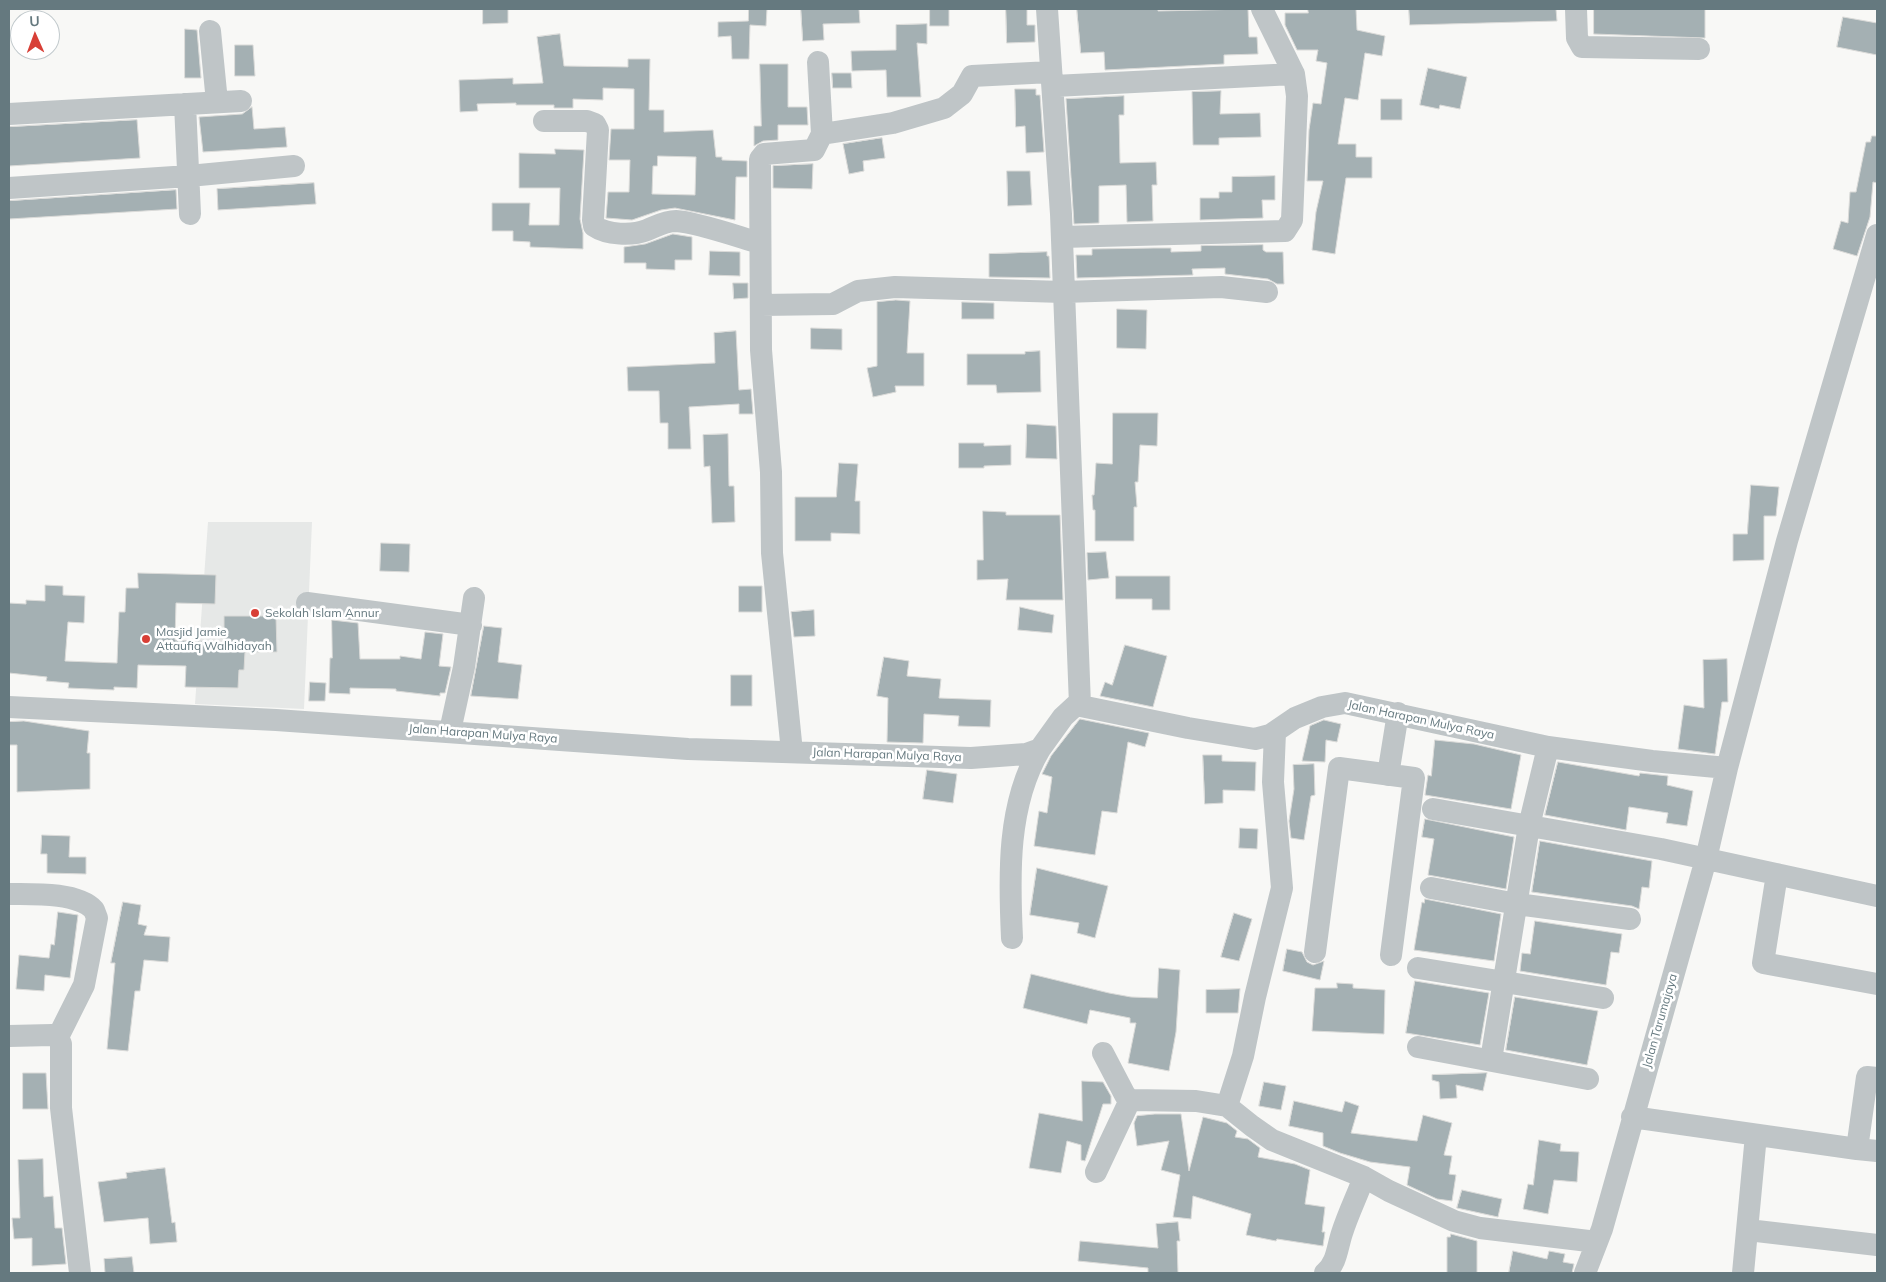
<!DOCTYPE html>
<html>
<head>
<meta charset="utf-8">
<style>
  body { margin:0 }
  #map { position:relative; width:1886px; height:1282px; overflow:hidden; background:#f8f8f6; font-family:Mulish,sans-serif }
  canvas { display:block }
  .frame { position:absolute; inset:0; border:10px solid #65797f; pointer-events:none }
  .north { position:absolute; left:10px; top:10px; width:50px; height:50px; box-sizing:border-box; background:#fff; border:1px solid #c1c9cc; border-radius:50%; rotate:358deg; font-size:14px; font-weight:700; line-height:20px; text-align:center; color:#65797f }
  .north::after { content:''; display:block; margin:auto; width:18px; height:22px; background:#d83f36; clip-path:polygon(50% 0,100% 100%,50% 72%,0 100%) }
</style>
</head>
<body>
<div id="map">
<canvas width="1886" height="1282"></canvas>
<div class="frame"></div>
<div class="north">U</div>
</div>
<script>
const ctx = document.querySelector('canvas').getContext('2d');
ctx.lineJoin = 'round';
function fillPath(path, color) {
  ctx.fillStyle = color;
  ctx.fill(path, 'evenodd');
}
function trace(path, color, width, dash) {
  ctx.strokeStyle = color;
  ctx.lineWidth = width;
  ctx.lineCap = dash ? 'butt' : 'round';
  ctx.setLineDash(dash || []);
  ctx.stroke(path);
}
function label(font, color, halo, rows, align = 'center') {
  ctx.font = font + ' Mulish,sans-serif';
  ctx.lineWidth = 5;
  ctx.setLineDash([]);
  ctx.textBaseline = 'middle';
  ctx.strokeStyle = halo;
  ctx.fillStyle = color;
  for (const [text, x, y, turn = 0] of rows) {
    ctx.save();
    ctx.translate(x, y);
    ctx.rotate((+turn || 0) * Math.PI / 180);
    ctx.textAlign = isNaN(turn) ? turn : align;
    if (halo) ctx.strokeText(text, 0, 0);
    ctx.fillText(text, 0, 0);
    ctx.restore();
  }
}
fillPath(new Path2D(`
  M208,522h104l-8,187 -109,-5z`), '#e6e8e7');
const building = new Path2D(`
  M483,9h25v14l-25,1z
  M749,9h18l-1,17 -16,-1 -1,34h-17l-1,-23 -13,1v-15l30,-1z
  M801,9h58l1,14 -37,1 1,16 -21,1z
  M930,9h19v17h-19z
  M1006,9h21v16h8v17l-28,1z
  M1077,9h81v2l90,-2 1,28h8l1,17 -34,1v9l-119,6 -1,-18 -23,1z
  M1308,9h48l1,21 28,6 -3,20 -17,-3 -7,47 -13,-2 -7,46h18v13h16v21h-26l-11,76 -23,-4 4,-38 7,-31h-16l2,-51 4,-27 8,1 6,-41 -11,-2 2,-11h-21l-12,-25v-12h23z
  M1409,9h147l1,12 -147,4z
  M1594,9h111v29l-111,-4z
  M1843,17l34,6v32l-40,-8z
  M927,24v20l-10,-1 4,54h-34l-1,-27 -34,1 -1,-20 45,-1v-25z
  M185,29l12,1 4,48h-16z
  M560,34l4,32 64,1v-8h22l-1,51h15v22l49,-2 3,27h6v3l25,1v16h-11l-1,43 -60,-12 -14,2 -29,10 -26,-2 2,-26h21l1,-32h-21l2,-31h23v-40l-31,-1v12l-30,-1v9h-19v-3h-38v-2l-39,1 1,7 -18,1 -1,-32 54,-2v6l30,-1 -6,-46zM658,156l38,1 -1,38 -43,-1 1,-28h4z
  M235,45h18l2,31h-20z
  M760,64h28v43h19l1,18h-30v15l-15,1 -9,5v-20h7z
  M1428,68l39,9 -7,32 -20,-4 -1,4 -19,-4z
  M832,73h19l1,15h-19z
  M1015,89h21v6h4l4,57 -18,1 -1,-27 -9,1z
  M1221,91l-1,23 40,-1 1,24 -42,1v7h-26l-1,-53z
  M1124,96v19h-5l1,48 36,-1 1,23h-5l1,36 -26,1 -1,-37 -27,1v37l-25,1 -8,-125z
  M1381,99h21v21h-21z
  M252,107l2,22 31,-2 2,20 -84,5 -4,-35 43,-3z
  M137,120l3,38 -131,8v-39z
  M1872,136h5v47l-4,-1 -3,35 -13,39 -24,-7 8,-28 7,2 2,-31h6l10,-50h4z
  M882,138l3,20 -22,3 1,10 -15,3 -6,-30z
  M555,149l29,1 -4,69 3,14v16l-53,-2v-5l-17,-1v-10h-21v-28h38l-1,22h30l1,-37h-41v-35l36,1z
  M813,164l-1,25 -39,-1v-22z
  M1007,171h23l2,34 -24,1z
  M1275,176v24h-13l1,18 -63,2v-22h19v-6h13v-15z
  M314,183l2,21 -98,6 -1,-21z
  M176,190l1,19 -168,10v-18z
  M673,234l19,3v23h-17v10l-29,-1v-6h-22v-16l21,-3z
  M1263,245v5l3,2h17l1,32h-7l-9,-5 -43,-5v-6l-33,1 1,6 -116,3 -1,-23h16v-6l62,-1h17v4l30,-1v-5z
  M710,251l30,1v24l-31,-1z
  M1047,252v4h2l1,22 -61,-1v-23z
  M733,283h15v15l-14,1z
  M896,300l14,1 -3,52h17v33h-29l1,6 -23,5 -6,-29 10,-2v-64z
  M962,302l32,1v16h-32z
  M1117,309l30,1 -1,39 -29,-1z
  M811,328l31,1v21l-31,-1z
  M736,331l3,59 12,-1 2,25h-14v-10l-50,3 2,42h-23v-26h-8l-1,-32h-31l-1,-24 88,-4 -1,-30z
  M1040,351l1,41 -44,1 -1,-8h-29v-31h58v-2z
  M1113,413h45l-1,33 -17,-1 -2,37h-3l2,25h-3v34h-39v-31h-2l-1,-15h2l2,-32 16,1z
  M1027,424l29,2 1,33 -31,-1z
  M728,434l1,52h5l1,36 -23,1 -2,-57 -6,1 -1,-32z
  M959,443h25v3l27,-1v20l-27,1v2h-25z
  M839,463l19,1 -3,37h5v33l-29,-1v8h-36v-44h41z
  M1751,485l28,2 -3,29h-12v44l-31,1v-27h14z
  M983,511l23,1v3h54l3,85h-57l2,-21 -31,1v-20h6z
  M381,543l29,1 -1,28 -29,-1z
  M1106,552l3,26 -21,2 -1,-27z
  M138,573l78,2 -1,29 -39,-1 -1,37 49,2v-26h52l1,36h-32l-1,18h-5l-1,18 -53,-1 1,-21 -48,-1 -1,23 -23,-1v3l-46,-2 1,-5 -23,-2 1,-4 -38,-4v-70l17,1v-4l19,1v-16l18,1v9l22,1 -1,27 -16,-1 -3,39 52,2 2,-51h6l1,-24h12z
  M1116,576h54v34h-18v-11h-36z
  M739,586h23v26h-23z
  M1020,607l34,8 -2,18 -34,-3z
  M814,610l1,26 -21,1 -3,-25z
  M332,620l26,3 2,36h40v-3l21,3 4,-27 18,2 -4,32 12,1 -6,26h-5v3l-44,-5v-2l-46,-1v6l-21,-1 1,-35h2z
  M484,626l18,2 -4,34 24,3 -4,34 -47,-3z
  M1125,645l42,11 -14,51 -53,-11 5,-14 7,3z
  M884,657l25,4 -2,15 34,3 -2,19 52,2 -1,27 -32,-1 1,-10 -35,-2 -1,29 -36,-1 1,-44 -11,-2z
  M1727,659l1,43h-6l-7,52 -37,-5 6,-44 20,3 -1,-48z
  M731,675h21v31h-21z
  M310,682l16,1 -1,18h-16z
  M1080,719l69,14 -4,14 -17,-5 -11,71 -15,-2 -7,44 -61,-9 5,-35 8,2 5,-36 -10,-3 9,-18z
  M1324,720l17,4 -4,18 -11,-2 -1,22 -23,-1 8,-35z
  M24,721l65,10 -2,22h3v36l-73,3v-47h-8v-23z
  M1435,740l39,4 47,11 -10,54 -86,-14 3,-20 3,1z
  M1203,755h19v6l34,1 -1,29 -32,-1v13l-18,1z
  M1558,762l81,14 1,-3 28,3 -1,9 26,6 -6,35 -21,-3 2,-10 -39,-6 -3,23 -81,-15z
  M1314,764l1,31 -4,1 -7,44 -13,-2 -2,-17 5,-32 -1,-24z
  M927,770l30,4 -4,29 -30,-4z
  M1425,819l89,18 -8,52 -78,-14 6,-36 -12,-2z
  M1240,828l18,1 -1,20 -18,-1z
  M42,835l28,1 -1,21h17v17l-39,-1v-19h-6z
  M1540,841l112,20 -3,27 -7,-1 -3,22 -7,-3 -100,-14z
  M1037,868l71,18 -13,52 -18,-5 2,-10 -49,-8z
  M1425,899l76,15 -7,47 -80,-11 8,-48 2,1z
  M123,902l18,3 -3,19 9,2 -3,9 26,2 -2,25 -24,-2 -4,31h-5l-7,60 -21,-2 8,-86h-4z
  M58,912l20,3 -8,63 -25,-3 -1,16 -28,-2 3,-34 30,3 2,-14 3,1z
  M1234,913l18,6 -13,42 -18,-4z
  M1535,921l87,13 -3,19 -8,-1 -5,33 -86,-14 2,-18 8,1z
  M1287,949l15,3 5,10 6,3 11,-4 -4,19 -37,-9z
  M1159,968l21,2 -4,62 -7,39 -41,-8 8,-40h-6v-5l-40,-8 -3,14 -64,-16 8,-34 78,19 22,4 26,1z
  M1415,981l74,12 -9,52 -74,-12z
  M1337,983l16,1v4l32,2 -1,44 -72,-3 3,-43h22z
  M1240,989l-2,24h-32v-23z
  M1515,997l83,14 -11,54 -81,-15z
  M23,1073h23l2,36h-25z
  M1487,1073l-4,18 -27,-6 1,13 -17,1 -1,-17 -7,-2v-5z
  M1082,1081l21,1 8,14v8h-8l-18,57 -4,-1v-15l-14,-4 -6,32 -32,-5 10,-55 43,8z
  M1264,1082l22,4 -5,24 -22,-4z
  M1294,1101l48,11 3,-11 14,5 -8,27 66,8 6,-26 29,8 -8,32 8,1 -3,18 7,1 -4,26 -15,-2 -30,-14 3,-18 -40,-5 -30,-9 -17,-7v-13l-34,-7z
  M1155,1114h26l8,57 14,-54 24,6 10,8 -2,6 13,2 12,9 -2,9 37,7 15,6 -5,34 20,3 -3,25h3l-2,14 -46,-7 -1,2 -30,-6 5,-21 -58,-18 -2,23 -18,-2 7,-42 -19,-5 8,-29 -32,5 -3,-23 3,-7z
  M1539,1140l22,4 -1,7 19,1 -2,30 -23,-2 -6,34 -25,-5 5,-25 5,1z
  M43,1159l1,38 9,-1 2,32h7l4,36 -34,2v-28l-18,1 -2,-21h8l-2,-58z
  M165,1168l7,55 3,-1 2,20 -27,2 -2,-26 -44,4 -6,-40 29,-4 -1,-5z
  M1462,1190l40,9 -4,18 -41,-9z
  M1178,1222l2,19h-3l1,32h-30v-5l-70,-7 2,-20 78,7 -2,-24z
  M1451,1234l26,7v32h-30v-36h3z
  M1513,1251l34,8 2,-8 16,3 -2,8 11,2 -2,9h-63z
  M132,1257l2,16h-29l-1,-14z`);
fillPath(building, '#a4b0b3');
trace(building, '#dadad8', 1);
trace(new Path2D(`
  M1047,9l14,205 19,491
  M1262,9l32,65
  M1576,9l1,29 5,9 117,2
  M210,31l7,71
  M818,62l4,72
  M1054,86l240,-12 3,22 -5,124 -7,11 -223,6
  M185,104l5,110
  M9,114l232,-13
  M544,121h43l8,3 3,6 -5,90 1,6c13,9 38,10 53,4 10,-4 18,-9 29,-9 20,1 63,16 84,22
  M9,188l180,-12 105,-10
  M761,305l72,-1 25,-13 37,-4 168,5 158,-5 46,5
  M307,603l164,22
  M9,707l267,13 412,29 283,9 55,-4 14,-5 23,-32 13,-12 112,23 67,11 15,-4 25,-17 27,-11 23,-4 203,44 104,14 75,7
  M450,731l14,-64 10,-69
  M792,752l-20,-199 -1,-81 -10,-122 -1,-191 4,-5 50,-4 8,-16 71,-11 51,-15 18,-14 10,-18 79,-4
  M1388,775l10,-62
  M1433,809l228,40 216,47
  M1777,874l-14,89 114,21
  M1431,888l86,16 113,15
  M9,894c23,0 69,-2 85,16l3,8 -13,67 -26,52
  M1012,938c-3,-63 -5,-134 28,-189
  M1315,952l24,-184 75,10 -23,177
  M1418,968l185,30
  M9,1036l43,-1 6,2 3,7v64l19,165
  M1418,1047l170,32
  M1103,1053l22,42 5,5 66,1 31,5 16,-50 12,-59 27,-109 -9,-106 2,-50
  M1491,1060l38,-234 19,-79
  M1227,1106l25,20 20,14 92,37 25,14 65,30 26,7 117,14
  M1632,1117l225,32 10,-72 10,1
  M1857,1149l20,2
  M1096,1172l34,-72
  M1748,1230l129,15
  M1325,1273c12,-10 12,-25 17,-40 6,-19 15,-37 22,-56
  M1585,1273l17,-44 104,-370 21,-91 60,-227 90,-306
  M1743,1273l13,-138`), '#bfc5c7', 22);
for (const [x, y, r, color] of [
  [255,613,5,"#d83f36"],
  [146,639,5,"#d83f36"]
]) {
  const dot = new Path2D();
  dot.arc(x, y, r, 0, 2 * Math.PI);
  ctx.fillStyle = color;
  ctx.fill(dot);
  trace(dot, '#fff', 2);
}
label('12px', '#65797f', '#fff', [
  ["Sekolah Islam Annur",265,613],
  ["Masjid Jamie",156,632],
  ["Attaufiq Walhidayah",156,646]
], 'left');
label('12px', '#65797f', '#fff', [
  ["Jalan Harapan Mulya Raya",1421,720,12],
  ["Jalan Harapan Mulya Raya",483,734,4],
  ["Jalan Harapan Mulya Raya",887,755,2],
  ["Jalan Tarumajaya",1660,1021,-74]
]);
</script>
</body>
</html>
